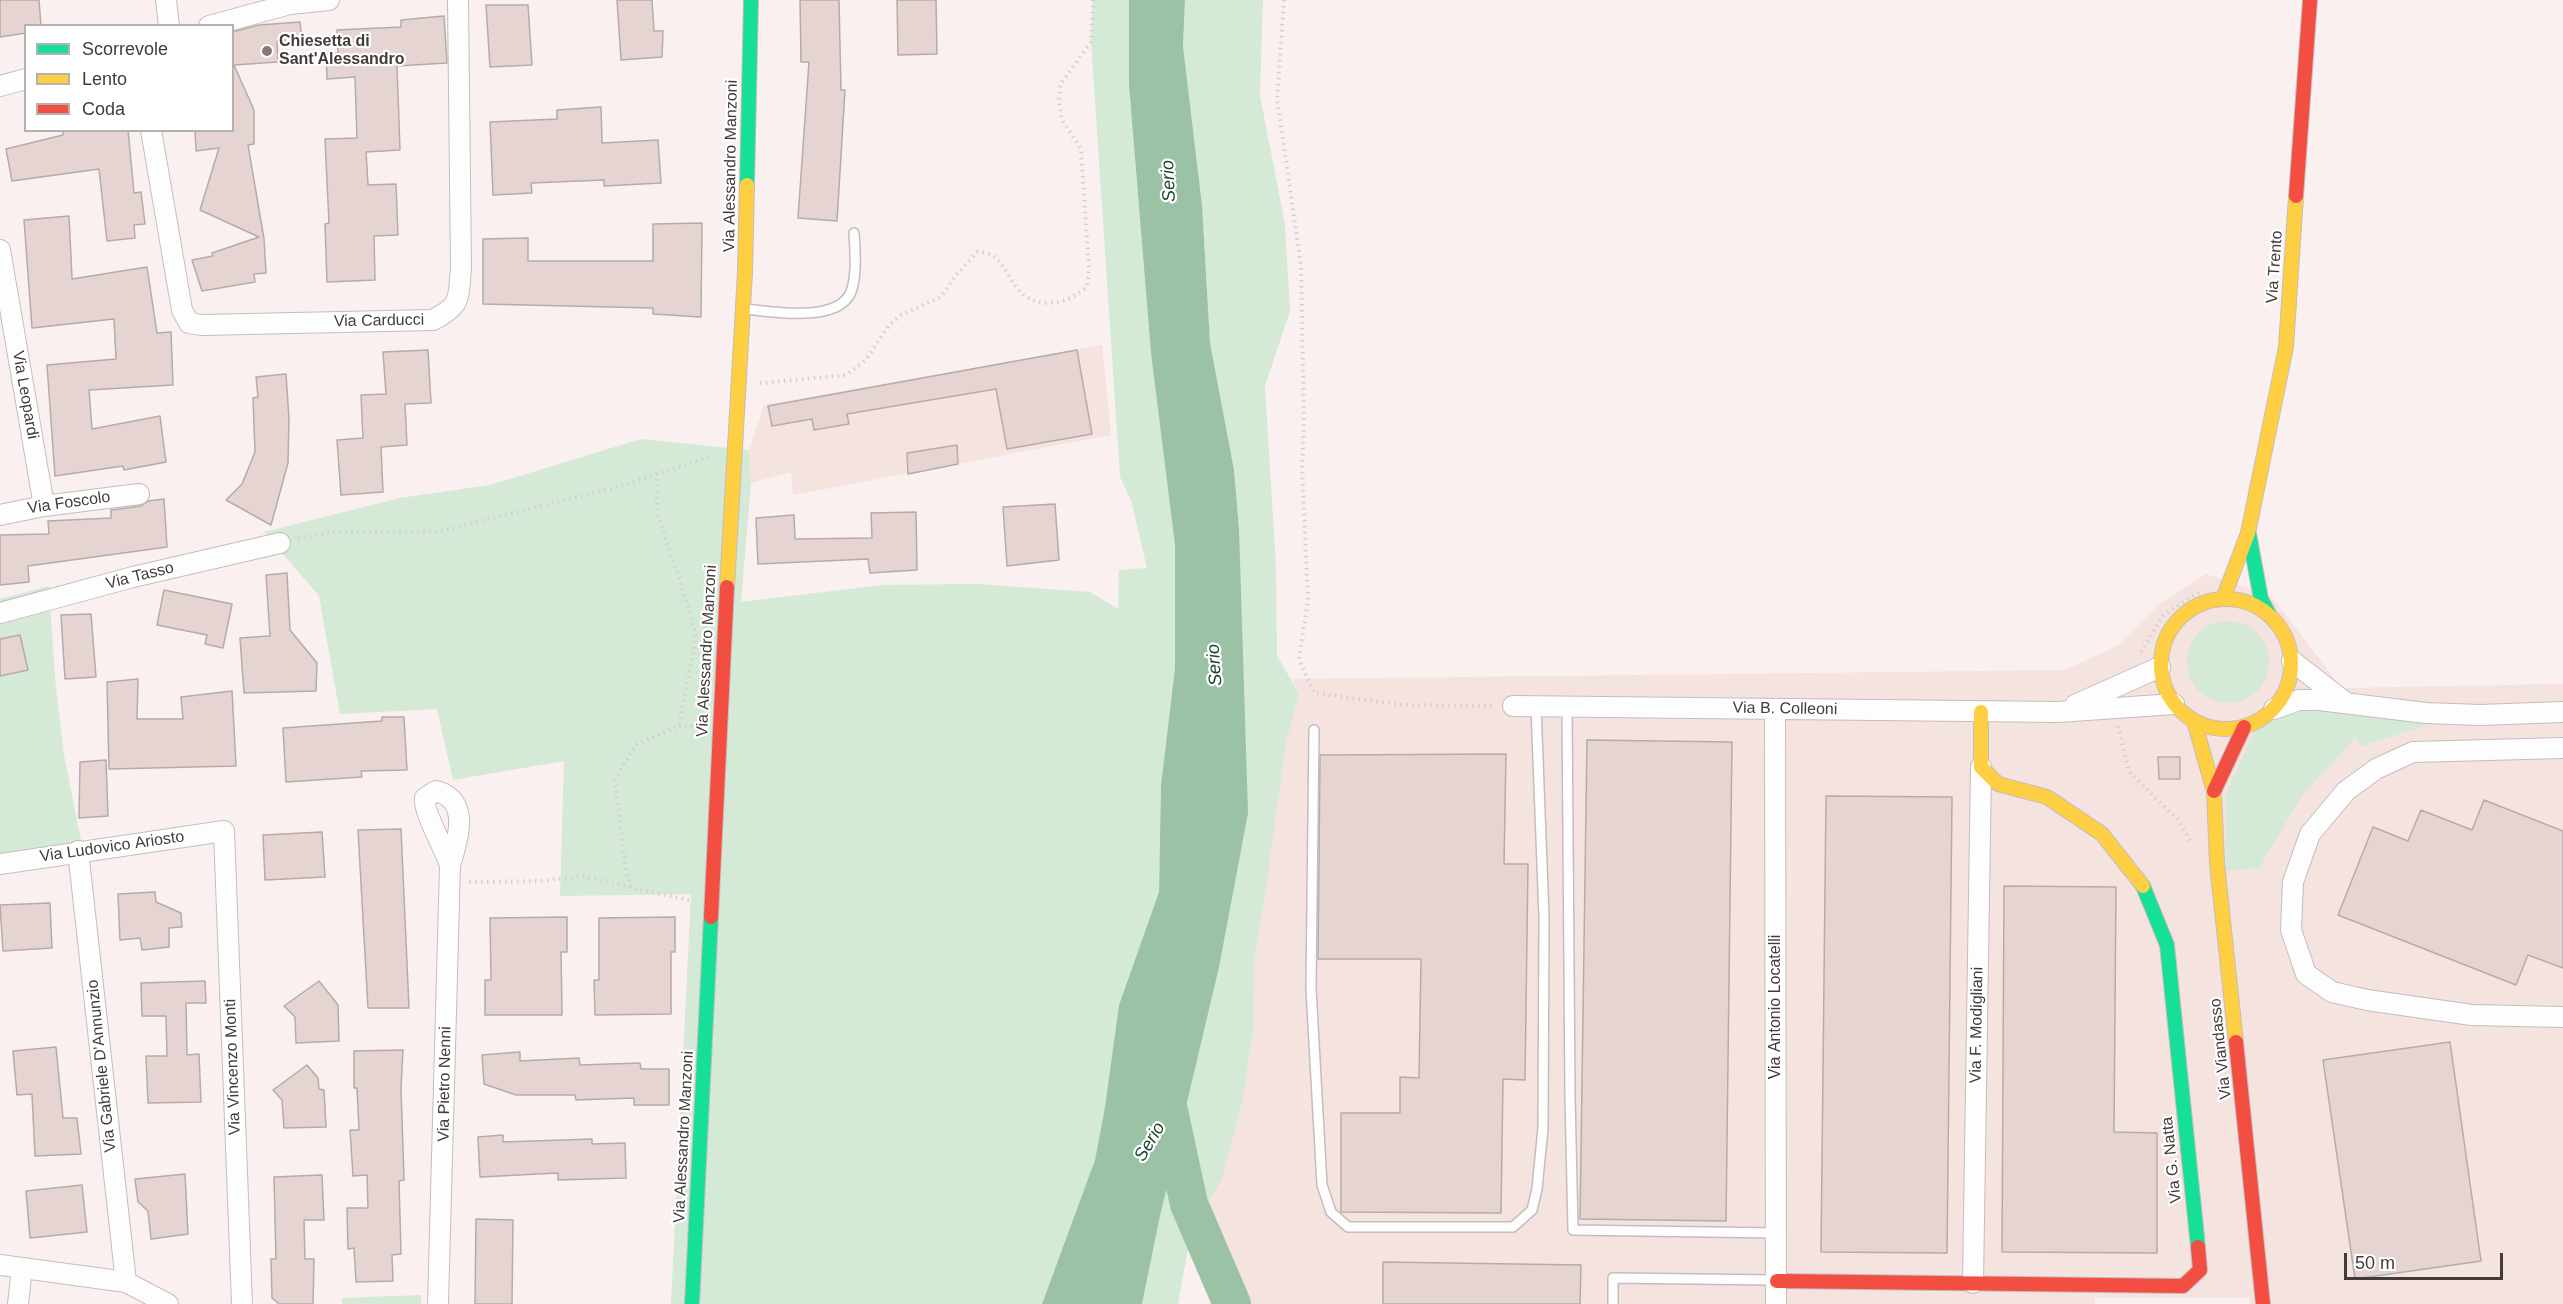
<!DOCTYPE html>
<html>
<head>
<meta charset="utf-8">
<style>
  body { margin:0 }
  #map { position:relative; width:2563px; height:1304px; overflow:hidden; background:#f9f0ef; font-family:Arial,sans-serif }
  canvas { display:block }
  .legend { position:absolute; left:24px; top:24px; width:210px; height:108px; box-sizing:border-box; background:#fff; border:2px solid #b4b1b0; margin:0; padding:8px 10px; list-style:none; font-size:18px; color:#433b3a }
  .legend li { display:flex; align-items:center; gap:12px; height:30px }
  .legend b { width:30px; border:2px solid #b4b1b0 }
  .scale { position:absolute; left:2344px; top:1253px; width:159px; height:27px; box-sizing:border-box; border:3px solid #433b3a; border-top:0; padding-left:8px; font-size:18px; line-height:21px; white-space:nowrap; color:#433b3a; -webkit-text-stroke:4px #fff; paint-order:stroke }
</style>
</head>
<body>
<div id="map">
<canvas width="2563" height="1304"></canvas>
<ul class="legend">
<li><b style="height:8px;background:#16e098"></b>Scorrevole</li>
<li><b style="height:8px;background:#ffcf43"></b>Lento</li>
<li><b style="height:8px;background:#f24e42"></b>Coda</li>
</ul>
<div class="scale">50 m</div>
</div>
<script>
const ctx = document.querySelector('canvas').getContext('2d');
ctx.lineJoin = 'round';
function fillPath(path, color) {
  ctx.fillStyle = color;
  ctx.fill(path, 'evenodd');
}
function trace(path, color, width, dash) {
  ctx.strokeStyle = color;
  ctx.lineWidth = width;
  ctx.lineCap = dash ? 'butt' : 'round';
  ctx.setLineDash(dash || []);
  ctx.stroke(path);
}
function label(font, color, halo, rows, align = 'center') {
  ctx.font = font + ' Arial,sans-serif';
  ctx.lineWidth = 4.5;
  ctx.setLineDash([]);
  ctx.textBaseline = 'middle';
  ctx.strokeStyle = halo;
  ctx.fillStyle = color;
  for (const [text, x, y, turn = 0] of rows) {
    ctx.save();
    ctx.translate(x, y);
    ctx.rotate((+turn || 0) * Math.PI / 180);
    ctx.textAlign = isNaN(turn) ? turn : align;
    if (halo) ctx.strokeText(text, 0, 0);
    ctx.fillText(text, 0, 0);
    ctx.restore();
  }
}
fillPath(new Path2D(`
  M1102,345l9,90 -318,60 -2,-23 -40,11 -2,-33 15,-45z
  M2206,574l65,22 71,92 221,-4v620h-313v-6h-155v6h-880l-24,-71 31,-54 20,-76 12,-76 1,-73 10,-56 21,-155 13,-50 -7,-14 773,-9 52,-24 40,-40z`), '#f5e3e0');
fillPath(new Path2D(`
  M1093,0h36v85l22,268 24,192v123l-14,117 -2,107 -40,113 -14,102 -10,53 -53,144h-371l20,-410 -131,2 4,-135 -111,19 -16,-71 -97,5 -21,-118 -55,-64 136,-34 90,-13 151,-46 108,11 2,33 -10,119 141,-17 94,-1 114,8 28,17 1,-39 28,-2 -16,-68 -11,-23 -29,-435z
  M1185,0h78l-3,96 25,128 5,87 -25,75 11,182 1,88 22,37 -13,50 -21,155 -10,56 -1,73 -12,76 -20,76 -31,54 -13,71h-36l18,-88 79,-687 -5,-59 -24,-127 -8,-138 -19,-159z
  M49,586l6,93 9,76 18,90 -82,13v-259z
  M2187 662a41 41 0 1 1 82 0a41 41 0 1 1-82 0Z
  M2286,706l62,6 80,13 -66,21 -7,-8 -52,56 -44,74 -34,3 1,-78 29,-63z
  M421,1295v9h-79v-6z`), '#d5e9d7');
fillPath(new Path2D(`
  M1129,0h56l-2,46 19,159 8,138 24,127 5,59 9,284 -29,154 -59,249 -18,88h-100l53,-144 10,-53 14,-102 40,-113 2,-107 14,-117v-123l-24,-192 -22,-268z`), '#9bc2a5');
trace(new Path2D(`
  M1169,1111l20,93 43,100`), '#9bc2a5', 38);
const building = new Path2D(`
  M0,0h39l2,26h-15v7l-26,4z
  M617,0h35l2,31h9l-1,26 -41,3z
  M800,0h39l2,90h4l-8,131 -39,-3 11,-156h-8z
  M897,0h39l1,54 -39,1z
  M486,5h42l4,60 -42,2z
  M444,16l3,47 -50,3 3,84 -34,2 2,33 28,-1 2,51 -24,1 1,44 -48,2 -2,-58 4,-1 -4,-84 32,-1 -2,-61 -28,2 -1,-25 12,-1 -1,-23 64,-3v-7z
  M300,22l2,17 -25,2 1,21 -44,3 20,45v34l-6,1 16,94 2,34 -12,1 1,8 -53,9 -10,-31 21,-4 -1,-3 47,-16 -59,-27 19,-62 -23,3 -1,-21h37v-98l27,-7z
  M601,107l1,36 56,-3 3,43 -57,3v-6l-73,3 1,10 -39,2 -3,-73 67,-3v-9z
  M63,130h65l6,63 7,-1 4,32 -11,1 1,13 -28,3 -8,-72 -87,12 -6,-32 57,-14z
  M69,216l3,63 75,-12 10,66 14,-1 2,53 -84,5 3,39 68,-13 6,46 -42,8 -1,-4 -68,10 -8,-111 69,-6 -2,-40 -82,9 -8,-108z
  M702,223l-1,94 -48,-3v-6l-170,-4v-65l45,-1v23h125v-37z
  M428,350l3,53 -26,1 2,41 -26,2 2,45 -42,3 -4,-55 26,-2 -2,-43 25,-1 -3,-42z
  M1077,350l15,84 -85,15 -11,-60 -149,25 2,10 -35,6 -2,-11 -40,7 -4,-20z
  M286,374l3,45 -1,44 -17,62 -45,-25 16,-16 13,-32 -2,-54 5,-1 -2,-20z
  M957,445l1,19 -50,10 -1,-21z
  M164,499l3,48 -139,19 1,16 -29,3v-50l49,-1 -1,-13 63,-3v-8l30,-4 7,-5z
  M1055,504l4,56 -52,6 -4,-59z
  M916,512l1,58 -47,3 -2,-14 -110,5 -2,-46 38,-3 1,24 77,-1 -1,-25z
  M287,573l3,57 27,33 -1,28 -72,2 -4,-55 30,-2 -4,-61z
  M164,590l68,14 -9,44 -18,-4 2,-9 -50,-10z
  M91,614l5,63 -31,2 -4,-64z
  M20,635l8,35 -28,6v-37z
  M138,679l-1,40h46l-2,-22 51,-6 4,75 -127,3 -2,-87z
  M382,717h22l3,53 -46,1 1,6 -76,5 -3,-54 99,-7z
  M1587,740l145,2 -6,479 -146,-2z
  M1506,754l-2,110h24l-3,216 -22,-1 -2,134 -160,-1v-99h59v-36l19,1 2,-119h-103l2,-204z
  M2158,757h22v22h-21z
  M106,760l2,56 -29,2 1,-56z
  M1826,796l126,1 -5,456 -126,-1z
  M2484,800l79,31v137l-35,-13 -12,30 -178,-70 35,-88 35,14 13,-31 51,20z
  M401,829l8,179h-41l-10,-178z
  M322,832l3,45 -60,3 -2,-45z
  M2004,886l112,1 -2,245 43,1v120l-155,-1z
  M155,892l1,10 25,11 1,14 -13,1v19l-27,3 -2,-12 -20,2 -2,-46z
  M50,903l2,45 -49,3 -3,-46z
  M567,917v35h-6l1,63h-77v-35h6l-1,-62z
  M675,917v35h-4v62l-76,1 -1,-35h5v-62z
  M205,981l1,22h-20l1,52 12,-1 2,48 -53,1 -2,-47h21l-1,-40h-24l-1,-33z
  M319,981l19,24 1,36 -43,2 -1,-26 -11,-11z
  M2450,1042l31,219 -126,18 -32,-219z
  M56,1047l7,71h14l4,36 -46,2 -3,-62 -15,1 -4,-44z
  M403,1050l-2,38 3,92 -5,1 2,73 -9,1 1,26 -37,1 -2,-34 -6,1 -1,-41h21l-1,-33 -14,1 -3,-46h9l-2,-42h-3v-37z
  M520,1052v9l59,-3 1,7 60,-2 1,6h28v36h-35v-7l-58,2 -1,-5h-59l-32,-11 -2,-29z
  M307,1065l11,13 1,11 5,1 2,37 -42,1 -2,-28 -9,-10z
  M503,1135v7l89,-3v5l33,-1 1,35 -68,2v-7l-78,4 -2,-40z
  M185,1174l3,60 -37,5 -3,-28 -10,-9 -3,-23z
  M322,1175l2,45h-20l1,39h9l-1,45h-34l-7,-6 -1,-39h5l-2,-82z
  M82,1185l5,47 -57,6 -4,-47z
  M476,1219l37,1 -1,84h-37z
  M1383,1262l198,3 -1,39h-197z`);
fillPath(building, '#e6d4d2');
trace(building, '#b3acab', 1.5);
const lane = new Path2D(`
  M746,309c27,3 96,15 106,-20 5,-18 3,-38 2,-56
  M1567,707l3,389 3,134 203,3
  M1314,730l-3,259 11,196 9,27 17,15h165l19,-17 5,-21 6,-61 1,-211 -8,-211
  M1613,1304v-26l161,2`);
const street = new Path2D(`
  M166,0l3,26
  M209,26l81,-22 39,-4
  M0,86l26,-7
  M151,130l31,180 7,13 13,2 231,-5c29,-15 25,-21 28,-52l-3,-268
  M0,250l44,256
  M0,515l44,-9 95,-12
  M0,613l133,-36 147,-34
  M2292,661l54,42
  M2075,705l85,-38
  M1513,706l545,6 116,-8
  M1775,709l1,595
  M2274,709l25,-9h20l107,13 54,2 83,-3
  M2563,748l-150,4 -37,17 -30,22 -36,43 -17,48 -2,48 15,44 26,18 35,8 105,15 91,2
  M78,851l48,431
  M0,864l224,-33 18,473
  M0,1265l126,17 42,22
  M1973,1283l8,-516
  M18,1304l4,-36
  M438,1304l12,-439c8,-25 21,-65 -14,-74l-11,7c-3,11 20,52 25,67`);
const fast = new Path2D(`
  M747,185l4,-185
  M2249,534l12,65 9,17
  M2143,886l24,59 31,302
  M692,1304l19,-387`);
const slow = new Path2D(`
  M727,587l18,-315 2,-87
  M2161 664a65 65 0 1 1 130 0a65 65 0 1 1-130 0Z
  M2223,599l25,-66 38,-186 10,-151
  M1981,712v55l17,17 49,13 55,37 41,52
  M2194,721l20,70 3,73 19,178`);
const jam = new Path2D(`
  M2296,196l14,-196
  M2214,791l30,-64
  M711,917l16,-330
  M2236,1042l27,262
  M1777,1281l406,5 17,-16 -2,-23`);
trace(lane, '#c5bdbd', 12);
trace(street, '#c5bdbd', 22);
trace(fast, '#c5bdbd', 16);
trace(slow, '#c5bdbd', 16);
trace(jam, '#c5bdbd', 16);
trace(new Path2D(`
  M1284,0l-7,98 24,167 3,157 -2,45 6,133 -9,59 15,34 89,12 91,1
  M760,383l86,-8 19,-14 25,-37 11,-9 40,-18 16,-23 20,-22c35,-2 28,51 71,51 17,-1 26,-6 39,-16l2,-17 -8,-121 -19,-29 -3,-18 1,-17 31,-43 2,-42
  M657,473v40l32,95 7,30 -17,88 -44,19 -20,35 11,92 5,16 59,12
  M298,539l34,-7 109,-1 173,-43 98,-32
  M2141,652l22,-37 38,-24
  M679,726h17
  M2118,726l11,46 48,47 14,23
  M469,882l72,-1 41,-5 49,11`), '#d3d0d0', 4, [1.5, 4.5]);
trace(lane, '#fefdfd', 9);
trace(street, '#fefdfd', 20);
trace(fast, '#16e098', 14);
trace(slow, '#ffcf43', 14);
trace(jam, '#f24e42', 14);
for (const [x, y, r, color] of [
  [267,51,6,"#837a79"]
]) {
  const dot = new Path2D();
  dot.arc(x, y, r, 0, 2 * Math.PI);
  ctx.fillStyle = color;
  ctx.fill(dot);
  trace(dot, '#fff', 2);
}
label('bold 16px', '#433b3a', '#fff', [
  ["Chiesetta di",279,42],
  ["Sant'Alessandro",279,60]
], 'left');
label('16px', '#433b3a', '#fff', [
  ["Via Alessandro Manzoni",731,166,-89],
  ["Via Trento",2275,267,-86],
  ["Via Carducci",379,321,-1],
  ["Via Leopardi",25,395,80],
  ["Via Foscolo",69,503,-8],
  ["Via Tasso",140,576,-14],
  ["Via Alessandro Manzoni",707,651,-87],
  ["Via B. Colleoni",1785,709,1],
  ["Via Ludovico Ariosto",112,847,-8],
  ["Via Antonio Locatelli",1776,1007,-90],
  ["Via F. Modigliani",1977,1025,-89],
  ["Via Viandasso",2221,1049,-96],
  ["Via Gabriele D'Annunzio",102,1066,-96],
  ["Via Vincenzo Monti",233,1067,-92],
  ["Via Pietro Nenni",445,1084,-89],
  ["Via Alessandro Manzoni",684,1137,-87],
  ["Via G. Natta",2172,1160,-96]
]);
label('italic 18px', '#19462a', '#fff', [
  ["Serio",1169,181,-93],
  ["Serio",1215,665,-94],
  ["Serio",1150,1142,-59]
]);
</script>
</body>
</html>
